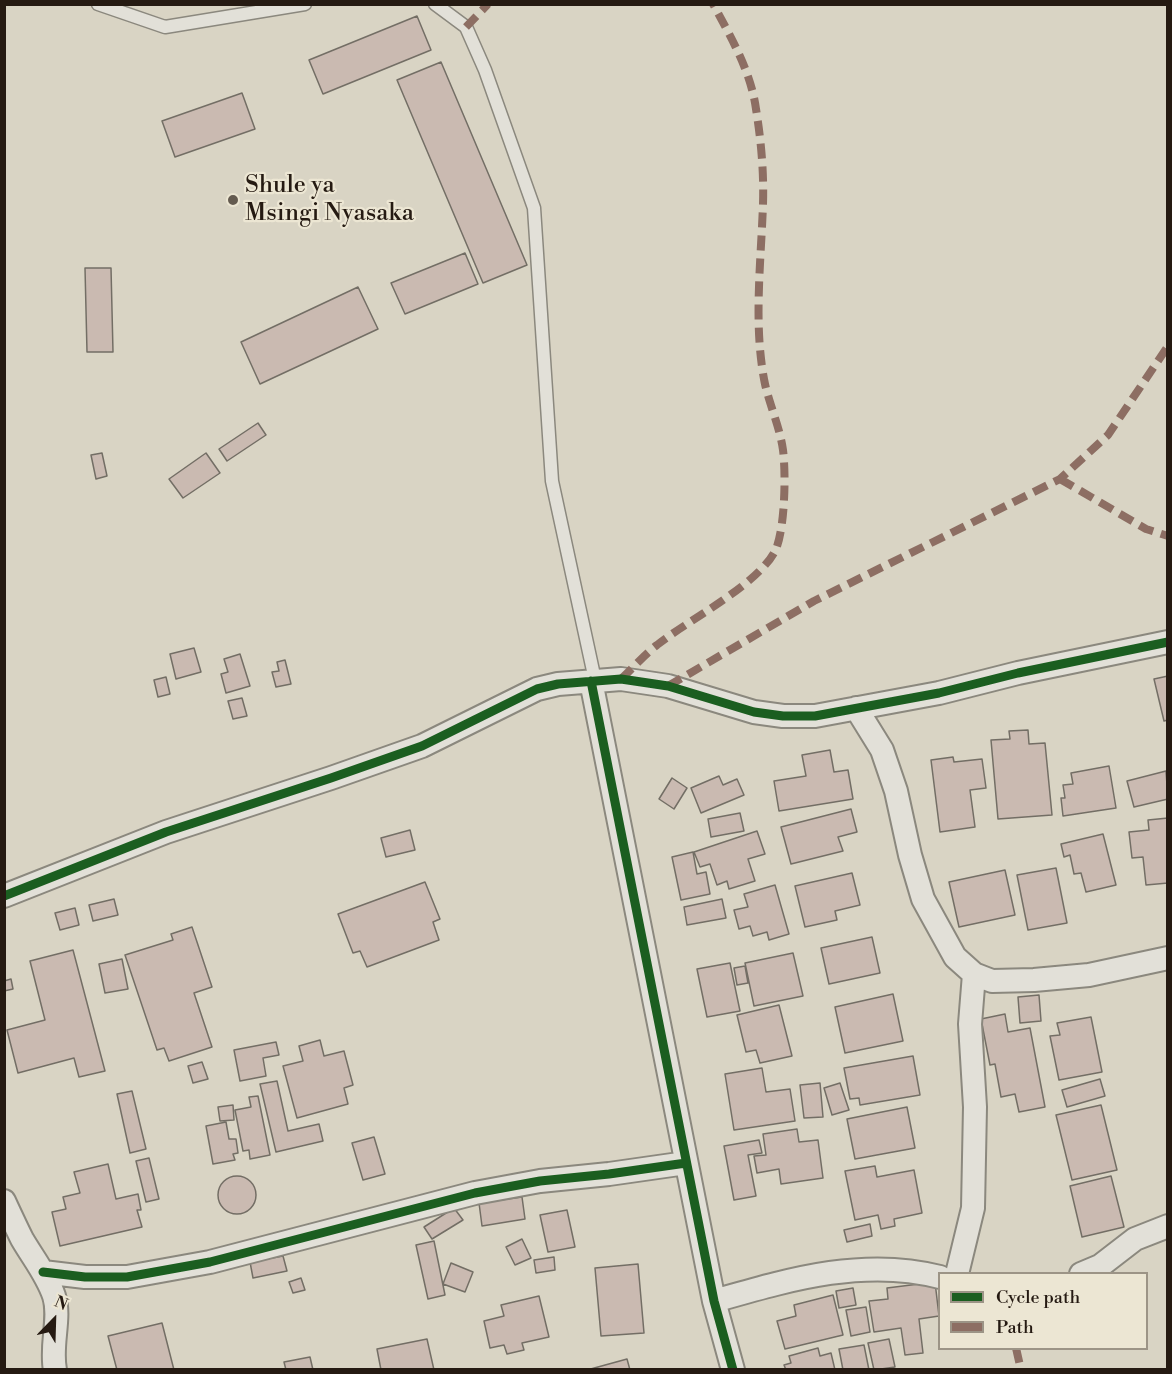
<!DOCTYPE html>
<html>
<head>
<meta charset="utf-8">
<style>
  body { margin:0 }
  #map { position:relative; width:1172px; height:1374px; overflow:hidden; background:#d9d4c4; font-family:"Libre Bodoni",serif }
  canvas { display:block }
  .frame { position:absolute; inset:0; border:6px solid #251a12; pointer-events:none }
  .legend { position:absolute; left:938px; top:1272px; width:210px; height:78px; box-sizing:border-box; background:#ece6d3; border:2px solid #9c9486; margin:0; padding:8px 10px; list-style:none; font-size:18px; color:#251a12 }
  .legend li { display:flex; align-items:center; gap:12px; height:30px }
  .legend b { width:30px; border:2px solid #9c9486 }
  .north { position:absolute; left:24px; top:1290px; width:60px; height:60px; -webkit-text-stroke:4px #ece6d3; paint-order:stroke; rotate:23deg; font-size:16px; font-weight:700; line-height:24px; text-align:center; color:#251a12 }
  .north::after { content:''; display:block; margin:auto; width:21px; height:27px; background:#251a12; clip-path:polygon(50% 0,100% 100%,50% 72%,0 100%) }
</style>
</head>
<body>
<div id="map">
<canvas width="1172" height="1374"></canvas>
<div class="frame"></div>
<ul class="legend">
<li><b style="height:8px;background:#1b5e20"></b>Cycle path</li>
<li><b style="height:8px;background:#8d6e63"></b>Path</li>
</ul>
<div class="north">N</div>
</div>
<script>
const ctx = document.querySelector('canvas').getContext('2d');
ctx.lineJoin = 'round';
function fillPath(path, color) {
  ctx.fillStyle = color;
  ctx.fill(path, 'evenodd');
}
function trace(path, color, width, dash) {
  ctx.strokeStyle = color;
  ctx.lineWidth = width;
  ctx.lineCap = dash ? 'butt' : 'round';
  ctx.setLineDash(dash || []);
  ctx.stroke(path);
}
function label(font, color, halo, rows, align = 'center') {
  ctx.font = font + ' "Libre Bodoni",serif';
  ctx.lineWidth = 4.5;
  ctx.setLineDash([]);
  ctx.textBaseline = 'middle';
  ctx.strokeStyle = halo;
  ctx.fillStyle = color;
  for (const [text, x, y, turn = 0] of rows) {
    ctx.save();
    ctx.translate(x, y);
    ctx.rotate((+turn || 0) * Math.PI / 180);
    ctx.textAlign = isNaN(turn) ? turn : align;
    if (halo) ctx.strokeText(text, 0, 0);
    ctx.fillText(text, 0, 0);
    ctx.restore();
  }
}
const building = new Path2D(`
  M417,16l14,34 -108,44 -14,-34z
  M441,62l86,203 -44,18 -86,-203z
  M242,93l13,36 -80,28 -13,-36z
  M465,253l13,31 -73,30 -14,-31z
  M85,268h26l2,84h-26z
  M358,287l20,42 -118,55 -19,-42z
  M258,423l8,12 -39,26 -8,-12z
  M102,453l5,23 -11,3 -5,-24z
  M206,453l14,20 -37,25 -14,-19z
  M194,648l7,24 -25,7 -6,-25z
  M240,654l10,32 -24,7 -5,-19 7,-2 -4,-13z
  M285,660l6,24 -15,3 -4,-15 7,-1 -2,-9z
  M1168,676v44l-4,1 -10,-42z
  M166,677l4,17 -12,3 -4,-17z
  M242,698l5,18 -14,3 -5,-18z
  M1028,730l1,14 16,-1 7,72 -54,4 -7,-79 19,-1 -1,-8z
  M830,750l4,22 14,-2 5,29 -74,12 -5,-30 32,-5 -4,-21z
  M953,757l1,5 28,-3 4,29 -16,2 5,37 -35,5 -9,-72z
  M1109,766l7,42 -53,8 -2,-18h4l-2,-13 10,-1 -2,-11z
  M1166,771l2,28 -34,8 -7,-26z
  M719,776l4,9 14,-6 7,16 -43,18 -10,-25z
  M672,778l15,10 -13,21 -15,-10z
  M851,809l6,23 -19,5 5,14 -52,13 -10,-37z
  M740,813l4,18 -33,6 -3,-18z
  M1168,818v65l-22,2 -3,-28 -11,1 -3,-26 20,-2 -1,-10z
  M410,830l5,20 -29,7 -5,-19z
  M757,831l8,23 -17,5 7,22 -26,8 -2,-8 -10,4 -7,-21 -10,3 -6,-15z
  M1103,834l13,51 -30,7 -5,-19 -7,1 -4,-19 -6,2 -3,-13z
  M693,852l4,22 9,-2 4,22 -29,6 -9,-43z
  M1056,868l11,55 -39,7 -11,-55z
  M1005,870l10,45 -56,12 -10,-45z
  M852,873l8,32 -25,6 2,9 -32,7 -10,-41z
  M425,882l15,37 -7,3 6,18 -72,27 -7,-16 -7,2 -15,-39z
  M775,885l14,49 -20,6 -2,-8 -14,4 -3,-10 -11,3 -5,-19 14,-3 -4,-13z
  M114,899l4,16 -25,6 -4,-16z
  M722,899l4,19 -39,7 -3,-18z
  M75,908l4,17 -19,5 -5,-17z
  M192,927l20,60 -18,6 18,54 -43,14 -5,-13 -7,2 -32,-95 48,-15 -2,-6z
  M872,937l8,36 -51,11 -8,-36z
  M73,950l32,121 -26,6 -5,-19 -56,15 -11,-43 38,-10 -15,-59z
  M793,953l10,43 -49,10 -9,-43z
  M122,959l6,30 -23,4 -6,-29z
  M730,963l10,48 -33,6 -10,-48z
  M745,966l3,17 -11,2 -3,-17z
  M11,979l2,10 -9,2v-10z
  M893,994l10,47 -58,12 -10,-46z
  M1039,995l2,26 -21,2 -2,-26z
  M779,1005l13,51 -32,7 -4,-13 -10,2 -9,-37z
  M1005,1014l3,18 22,-4 15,79 -26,5 -4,-18 -14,3 -6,-33 -5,1 -9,-46z
  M1091,1017l11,55 -43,8 -9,-44 10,-1 -3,-12z
  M320,1040l4,16 20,-5 9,34 -9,3 4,16 -51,14 -14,-52 20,-5 -4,-15z
  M276,1042l3,13 -16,3 3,18 -26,5 -6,-31z
  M913,1056l7,39 -60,10 -1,-7 -9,1 -6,-31z
  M202,1062l6,17 -15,4 -5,-17z
  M762,1068l4,24 24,-3 5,32 -61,9 -9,-56z
  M1100,1079l5,17 -38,11 -5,-17z
  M277,1081l11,50 31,-7 4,17 -47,11 -16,-68z
  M820,1083l3,34 -19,1 -4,-33z
  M840,1083l9,27 -17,5 -8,-27z
  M132,1091l14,58 -16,4 -13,-59z
  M258,1096l12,59 -20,4 -1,-9 -6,1 -8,-41 16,-3 -2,-10z
  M233,1105l1,15 -14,1 -2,-14z
  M1101,1105l16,65 -45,10 -16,-65z
  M907,1107l8,41 -60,11 -8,-40z
  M226,1122l3,17h7l2,14 -5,1 2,6 -22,4 -7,-38z
  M797,1129l2,13 19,-2 5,38 -42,6 -2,-15 -22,4 -3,-17 12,-1 -3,-21z
  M374,1137l11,37 -22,6 -11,-37z
  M759,1140l3,13 -14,2 8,41 -22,4 -10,-54z
  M149,1158l10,41 -13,3 -10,-41z
  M108,1164l8,35 22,-5 3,16h-4l5,17 -82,19 -8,-34 14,-3 -3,-12 17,-4 -6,-21z
  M875,1166l2,11 37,-7 8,43 -28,6 1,7 -14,3 -3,-14 -23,5 -10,-49z
  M218 1195a19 19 0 1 1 38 0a19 19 0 1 1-38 0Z
  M1111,1176l13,51 -42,10 -12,-51z
  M522,1197l3,22 -43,7 -3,-23z
  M454,1208l9,12 -31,19 -8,-12z
  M567,1210l8,37 -27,5 -8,-37z
  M870,1224l2,12 -25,6 -3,-12z
  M522,1239l9,19 -16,7 -9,-18z
  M434,1241l11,54 -17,4 -12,-54z
  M283,1256l4,15 -34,7 -3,-16z
  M554,1257l1,13 -19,3 -2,-13z
  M451,1263l22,9 -8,20 -22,-8z
  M638,1264l6,69 -43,3 -6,-68z
  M301,1278l4,12 -12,3 -4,-11z
  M935,1282l4,34 -20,3 4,34 -18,2 -4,-27 -27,4 -5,-31 19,-2 -1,-11z
  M853,1288l3,17 -17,3 -3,-17z
  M833,1295l10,40 -58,14 -8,-28 19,-5 -2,-11z
  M539,1296l10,41 -27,6 2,7 -17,4 -3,-9 -14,3 -6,-27 20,-5 -3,-11z
  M866,1307l4,25 -19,4 -5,-26z
  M162,1323l12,47h-57l-9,-34z
  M427,1339l7,31h-53l-4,-21z
  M889,1339l6,28 -21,3 -6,-27z
  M864,1345l5,25h-26l-4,-21z
  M818,1348l2,8 11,-3 4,17h-49l-2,-5 7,-2 -2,-7z
  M310,1357l3,13h-27l-2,-8z
  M627,1359l3,11h-43z`);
fillPath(building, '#cabab1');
trace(building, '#736e65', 1.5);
const service = new Path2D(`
  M98,4l67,23 140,-23
  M435,4l31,23 19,43 49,138 18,273 43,199`);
const minor = new Path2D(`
  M591,681l123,620 19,69
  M856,708l26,42 14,41 14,64 13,44 32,58 19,17 18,7 42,-1 55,-5 79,-17
  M4,896l162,-64 165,-54 91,-32 115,-57 21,-5 63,-5 27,4 20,3 86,26 29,4h32l124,-23 79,-20 150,-31
  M4,1201c6,13 12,26 18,38 11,19 25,36 32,57 7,22 -4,49 1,74
  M43,1272l42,5h42l83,-15 265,-69 65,-12 69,-7 77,-11
  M957,1274l16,-66 2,-101 -5,-83 4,-50
  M1081,1274l19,-8 35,-27 33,-13
  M714,1301c74,-21 149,-44 226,-24`);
trace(service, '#8b887e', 15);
trace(minor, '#8b887e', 26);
trace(service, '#e2e0d8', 12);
trace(minor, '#e2e0d8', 22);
trace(new Path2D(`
  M466,27l22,-23
  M1060,479l86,50 22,7
  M621,679c12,-11 23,-24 36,-34 31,-25 103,-61 119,-96 9,-22 10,-75 7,-99 -3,-22 -13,-44 -18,-66 -12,-58 -4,-121 -2,-180 1,-32 -2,-64 -7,-95 -5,-37 -25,-72 -43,-105
  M668,686l146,-85 246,-122 48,-44 60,-89
  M1016,1348l5,22`), '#8d6e63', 8, [15, 8]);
trace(new Path2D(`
  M591,681l123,620 19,69
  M4,896l162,-64 165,-54 91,-32 115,-57 21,-5 63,-5 27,4 20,3 86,26 29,4h32l124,-23 79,-20 150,-31
  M43,1272l42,5h42l83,-15 265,-69 65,-12 69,-7 77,-11`), '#1b5e20', 9);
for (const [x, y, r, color] of [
  [233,200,6,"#645b50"]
]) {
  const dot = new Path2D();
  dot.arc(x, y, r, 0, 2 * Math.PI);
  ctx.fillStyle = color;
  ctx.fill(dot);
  trace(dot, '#ece6d3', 2);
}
label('24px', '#251a12', '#ece6d3', [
  ["Shule ya",245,186],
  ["Msingi Nyasaka",245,214]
], 'left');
</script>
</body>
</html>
